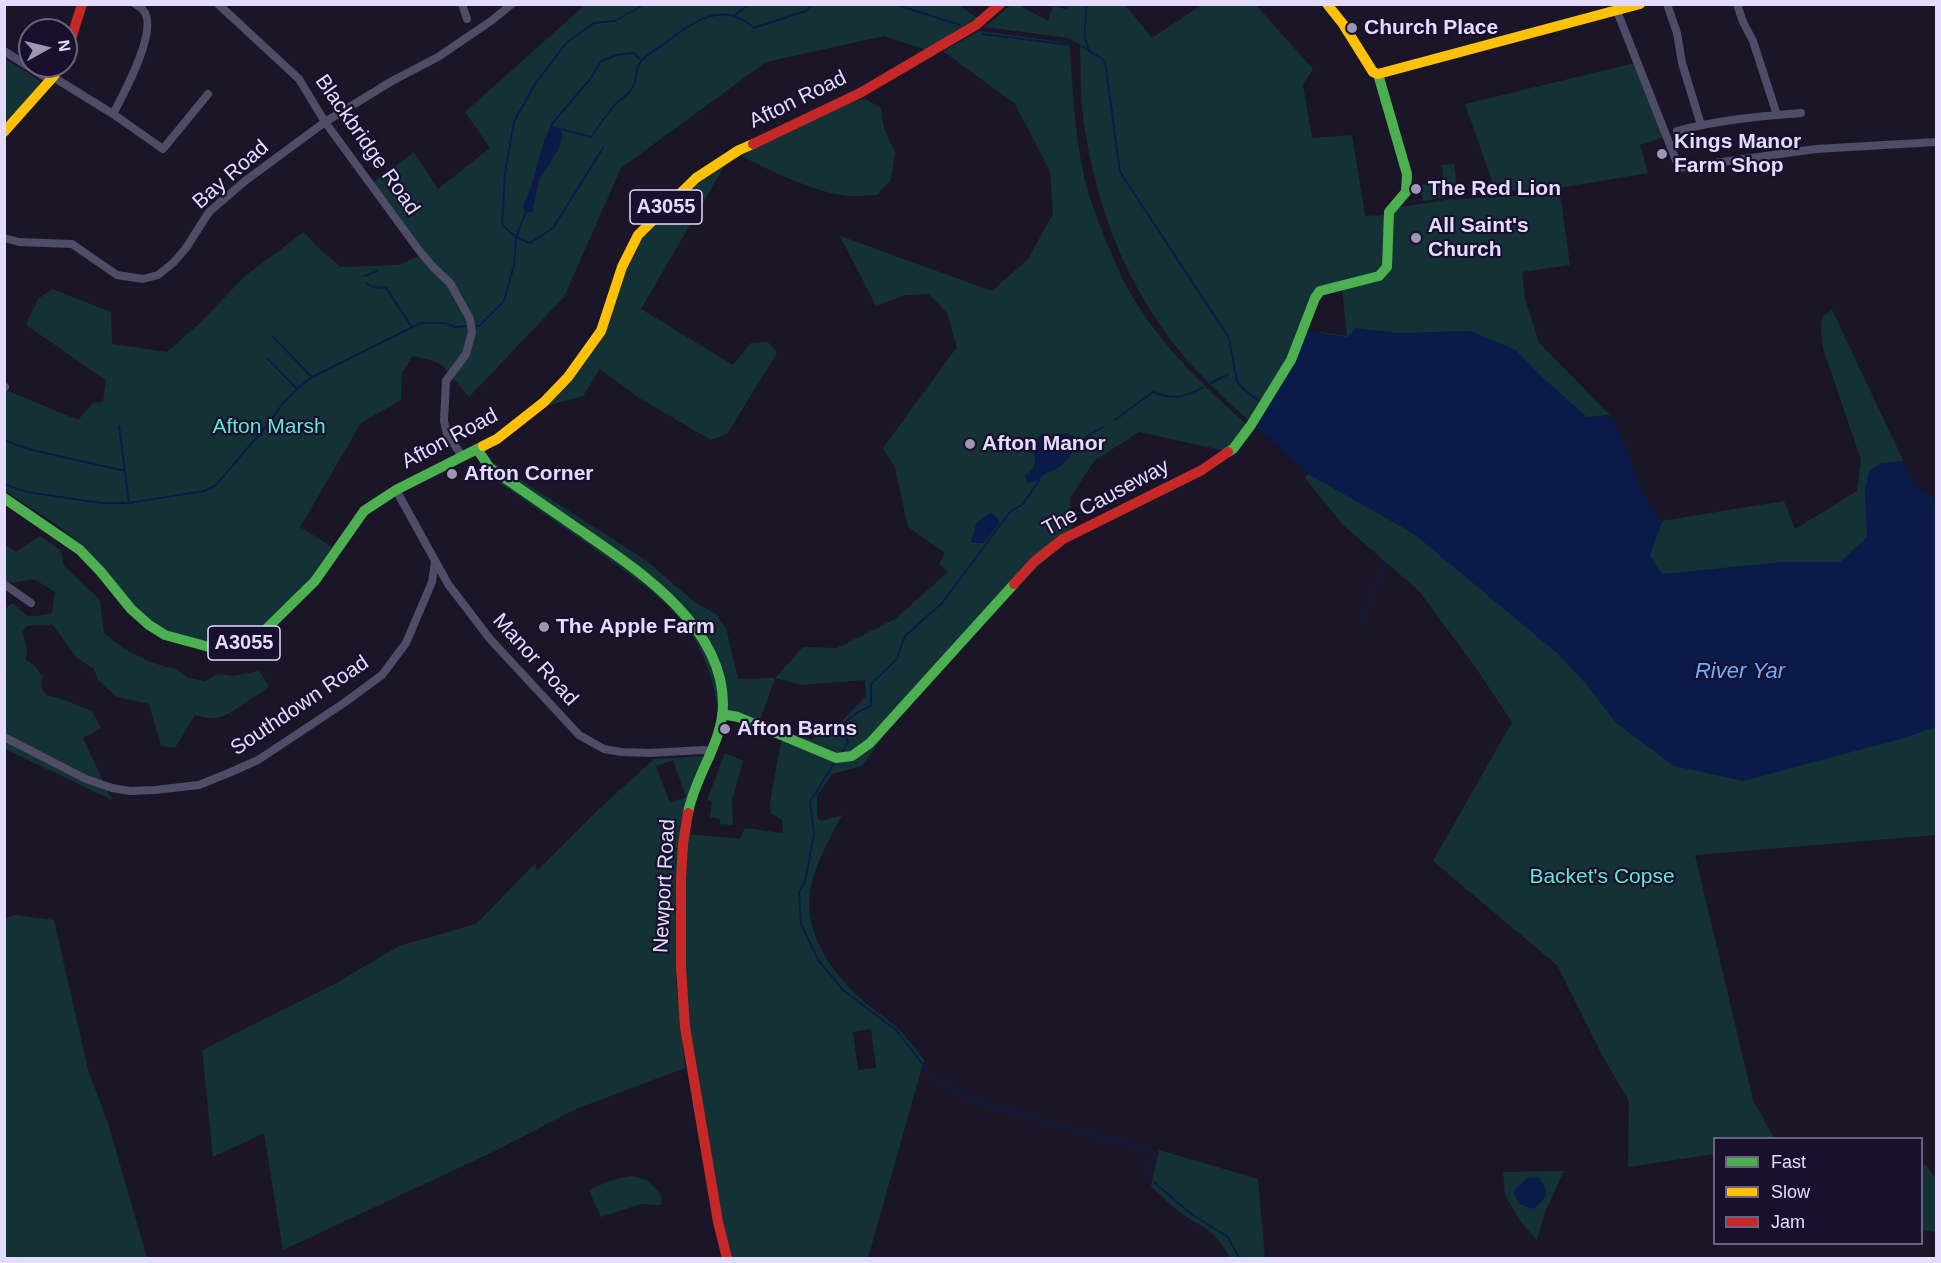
<!DOCTYPE html>
<html>
<head>
<meta charset="utf-8">
<style>
  body { margin:0 }
  #map { position:relative; width:1941px; height:1263px; overflow:hidden; background:#1b1627; font-family:Helvetica,sans-serif }
  canvas { display:block }
  .frame { position:absolute; inset:0; border:6px solid #e3dcff; pointer-events:none }
  .legend { position:absolute; left:1713px; top:1137px; width:210px; height:108px; box-sizing:border-box; background:#18102d; border:2px solid #696281; margin:0; padding:8px 10px; list-style:none; font-size:18px; color:#e3dcff }
  .legend li { display:flex; align-items:center; gap:12px; height:30px }
  .legend b { width:30px; border:2px solid #696281 }
  .north { position:absolute; left:18px; top:18px; width:60px; height:60px; box-sizing:border-box; background:#18102d; border:2px solid #696281; border-radius:50%; rotate:82deg; font-size:16px; font-weight:700; line-height:24px; text-align:center; color:#e3dcff }
  .north::after { content:''; display:block; margin:auto; width:21px; height:27px; background:#9d97b3; clip-path:polygon(50% 0,100% 100%,50% 72%,0 100%) }
</style>
</head>
<body>
<div id="map">
<canvas width="1941" height="1263"></canvas>
<div class="frame"></div>
<ul class="legend">
<li><b style="height:8px;background:#4caf50"></b>Fast</li>
<li><b style="height:8px;background:#ffc107"></b>Slow</li>
<li><b style="height:8px;background:#c62828"></b>Jam</li>
</ul>
<div class="north">N</div>
</div>
<script>
const ctx = document.querySelector('canvas').getContext('2d');
ctx.lineJoin = 'round';
function fillPath(path, color) {
  ctx.fillStyle = color;
  ctx.fill(path, 'evenodd');
}
function trace(path, color, width, dash) {
  ctx.strokeStyle = color;
  ctx.lineWidth = width;
  ctx.lineCap = dash ? 'butt' : 'round';
  ctx.setLineDash(dash || []);
  ctx.stroke(path);
}
function label(font, color, halo, rows, align = 'center') {
  ctx.font = font + ' Helvetica,sans-serif';
  ctx.lineWidth = 4.5;
  ctx.setLineDash([]);
  ctx.textBaseline = 'middle';
  ctx.strokeStyle = halo;
  ctx.fillStyle = color;
  for (const [text, x, y, turn = 0] of rows) {
    ctx.save();
    ctx.translate(x, y);
    ctx.rotate((+turn || 0) * Math.PI / 180);
    ctx.textAlign = isNaN(turn) ? turn : align;
    if (halo) ctx.strokeText(text, 0, 0);
    ctx.fillText(text, 0, 0);
    ctx.restore();
  }
}
fillPath(new Path2D(`
  M957,4l20,14 -50,32 -43,-14 -118,26 -145,106 -57,129 -95,100 -26,-31 -8,-5 -22,-5 -11,16 -1,28 -40,23 -61,104 32,20 -21,32 -56,54 -12,6 -32,4 -42,-12 -16,-8 -19,-16 -50,-61 -27,-21 -52,-34 -1,-102 74,31 15,-17 10,-1 3,-22 -80,-55 12,-26 14,-10 59,23 1,32 55,8 32,-28 46,-48 59,-44 12,14 25,21 57,-2 26,-11 -52,-71 42,-31 24,37 52,-41 -25,-36 120,-107zM563,137l-14,28 -10,15 -7,32 -9,-5 10,-24 12,-45z
  M1011,5h8l29,16 5,-16 14,5 2,-5h56l27,33 50,-33h54l57,64 -10,16 9,53 40,-3 13,81 20,-1 -3,55 -62,19 -23,55 -47,78c-28,-27 -59,-54 -82,-86 -45,-61 -71,-131 -83,-206 -5,-28 -4,-58 -5,-86l-11,-6 -84,-11z
  M979,31l90,12c4,42 5,83 13,124 5,26 14,49 24,74 7,16 14,34 23,50 30,52 73,94 118,134l-21,26 -87,-19 -45,29 -24,37 2,42 -17,10 -56,55 -106,118 -31,43 -30,8 -15,21v23l5,3 20,-6c-9,17 -19,35 -26,54 -20,51 8,96 45,130 11,10 25,18 36,29 10,9 18,21 27,32l-56,198h-138l-30,-153 -16,-117 3,-154 53,5 5,-11 38,5 -1,-13 -11,-7 -1,-11 13,-70 29,7 23,-11 31,-32 -1,-16 -64,5 -26,-7 -16,45 -41,-15c-4,-24 -12,-49 -24,-70 -18,-31 -52,-54 -80,-75 -44,-32 -88,-62 -133,-92l13,-8 150,96 52,44 20,11 10,14 12,51 37,-1 28,-31 34,1 58,-29 53,-47 -9,-8 6,-11 -37,-26 -13,-59 -12,-20 74,-101 -10,-34 -18,-19 -24,1 -29,11 -36,-70 152,55 36,-32 25,-45 -3,-43 -35,-67 -72,-53zM1066,433l3,25c-14,12 -25,15 -43,17l7,-4 4,-8 -4,-11 20,-14zM871,1029l5,39 -18,2 -5,-38z
  M4,58l36,23 -1,7 -35,36z
  M1635,63l29,74 -24,8 8,28 -90,15 -62,4 -31,-88z
  M864,98l17,10 2,17 12,28 -4,26 -14,16c-9,0 -19,2 -28,1 -31,-2 -81,-26 -109,-41l56,-28z
  M1454,164l4,31 -35,6 -3,-16 24,-3 -2,-17z
  M725,165l-84,144 92,56 18,-22 17,-1 9,11 -50,81 -16,6 -72,-42 -39,-29 -17,27 -37,10 24,-26 72,-144 55,-55z
  M1560,193l10,72 -48,7 3,27 14,44 71,72 8,14 29,73 15,19 122,-20 11,28 62,-38 4,-31 -38,-112 -2,-18 1,-13 10,-7 79,167 9,14 16,8 -47,10 -103,150 -485,-313 19,-14 27,4 -5,-48 38,-9 10,-62 5,-9 51,-8z
  M1331,473l605,217v145l-241,20 58,245 21,38h-60v16l-86,13 1,-66 -27,-46 -45,-90 -124,-104 79,-139 -38,-57 -55,-74 -77,-67 -37,-46 3,-4z
  M40,536l21,15 3,15 36,34 4,33 19,15 25,13 18,6 11,2 11,9 17,3 12,-7 17,2 25,-5 10,15c-5,6 -13,10 -20,14 -22,14 -27,23 -54,15l-20,33 -14,-2 -12,-42 -32,-7 -19,-17 -4,-11 -17,-11 -25,-34c-8,3 -17,0 -26,2l-4,6 5,17 -1,11 9,6 8,11 -2,9 5,9 18,5 28,11 9,17 -18,10 29,62 -107,-51 -1,-67 3,-4 -2,-6 1,-64 7,-5c18,18 15,14 39,10l3,-21 -21,-13 -24,4 -5,-2v-36l11,7z
  M725,753l18,8 -11,39 1,25 -13,-1v-5l-10,-2 2,-16 -5,-1z
  M704,756l-26,105 -2,120 9,87 -109,41 -79,41 -214,100 -19,-117 -51,24 -11,-107 131,-65 66,-39 77,-22 59,-60 2,7 63,-63 54,-49zM673,760l13,37 -16,6 -14,-37z
  M15,915l39,5 34,150 20,53 39,135h-142l-1,-340z
  M1159,1150l99,29 7,79h-34c-15,-26 -24,-28 -47,-43 -12,-8 -22,-19 -33,-28z
  M1922,1164l4,1 10,14v53l-14,-2z
  M1564,1171l-19,41 -8,28 -15,-17 -17,-28 -2,-23z
  M629,1176c17,1 25,8 33,22l-1,7 -20,-1 -40,13 -12,-27 20,-9z`), '#143236');
fillPath(new Path2D(`
  M551,125l10,4c5,17 -14,35 -22,51 -4,9 -5,22 -7,32h-6l-3,-5c13,-26 15,-56 28,-82z
  M1356,328l43,5 71,-2 46,19 24,25 47,42 23,-2 8,14 29,73 15,19 -12,35 12,18 120,-12h58l27,-25 -2,-45 4,-21 12,-8 23,-2c8,21 12,28 32,38v228l-32,11 -161,43 -69,-15 -58,-43 -30,-39 -28,-30 -144,-120 -106,-60 -54,-49 52,-94 41,6z
  M1066,433l15,7c-7,10 -12,20 -22,27 -9,6 -15,5 -20,14l-12,2 -2,-8c15,-9 9,-16 8,-30l8,-11 12,4z
  M991,512l8,7v5l-15,19h-12l-1,-4 3,-6 2,-10z
  M1538,1177c13,14 10,22 -5,32l-14,-5 -6,-13 14,-13z`), '#0a1b4a');
trace(new Path2D(`
  M894,4l66,21
  M1086,4c1,15 -5,31 3,45
  M735,15l14,-11
  M983,34l89,11
  M1082,46l23,15 15,111 109,166 8,44 11,11 13,9
  M551,125l40,-47 10,-17 16,-6 17,-2 7,7
  M561,129l30,8c7,-10 14,-20 22,-30 5,-7 14,-10 19,-19 6,-9 2,-21 11,-29 6,-6 15,-11 22,-16 29,-22 58,-43 89,-15l52,-17 7,-7
  M603,148l-50,80 -23,15 -14,-6 -14,-12 3,-52 9,-51 21,-38 32,-42 27,-19 21,-2 30,-17
  M365,276l13,-5
  M366,283l7,4 13,1 25,38
  M474,326h5l25,-25 10,-36 2,-28 10,-25
  M272,336l40,41
  M267,358l29,30
  M1211,383l17,-9
  M1115,420l38,-28c21,8 31,6 50,-5
  M119,426l10,77
  M4,440l24,9 97,22
  M1081,440l22,-13
  M4,484l23,8 74,11h28l75,-12 12,-6 48,-56 20,-27 13,-13 15,-12 109,-54h24l10,4 13,-1
  M1360,625l24,-60
  M841,754l7,-11 -5,-19 15,-12 13,-6v-22l26,-25 8,-23 37,-33 68,-91 13,-8 16,-23
  M835,762l-25,40 4,32 -9,48 -6,10 2,32 17,36 25,30 53,40 25,32 6,10 33,23 20,8 175,49 -6,24
  M1154,1182l37,32 37,23 11,21`), '#0a1b4a', 2);
trace(new Path2D(`
  M218,4l81,75 26,43 93,127 15,18 17,16 20,36 2,13 -6,22 -20,27 -2,40 3,13 15,22
  M462,4l5,15
  M1667,4l10,29 5,30 19,62
  M1737,4l6,18 10,19 24,74
  M1617,11l62,157 137,-19 120,-7
  M4,51l46,29
  M53,77l60,37c10,-19 47,-86 30,-104 -2,-3 -5,-4 -8,-6
  M113,114l50,35 45,-55
  M1677,131c41,-11 83,-15 124,-18
  M4,238l15,4 53,2 45,31 26,4 15,-4 15,-12 13,-15 23,-36 36,-31 80,-59 67,-41 46,-24 53,-36 21,-17
  M4,386l1,1
  M396,490l52,94 42,55 89,96 25,14 17,3 28,1 54,-3 8,1
  M4,584l27,19
  M4,737l82,42 26,9 18,3 25,-1 44,-5 32,-13 27,-12 86,-57 38,-28 24,-32 26,-61 3,-20`), '#4f4c68', 8);
trace(new Path2D(`
  M477,449l13,19c29,20 58,40 87,60 58,40 146,96 146,176 0,39 -28,71 -35,109
  M1228,452l5,-3 18,-24 40,-65 24,-62 5,-7 59,-15 8,-9 2,-55 17,-20 1,-18 -29,-100
  M4,498l76,52 21,22 30,37 18,16 16,10 44,12h17l31,-9 58,-57 49,-70 32,-21 87,-44
  M722,714l16,3 98,41 16,-2 18,-13 144,-159`), '#4caf50', 10);
trace(new Path2D(`
  M1327,4l16,20 30,48 5,2
  M1378,74l262,-70
  M4,132l49,-55 7,-11
  M483,446l14,-7 47,-37 24,-25 33,-46 21,-64 16,-32 58,-57 43,-28 14,-6`), '#ffc107', 10);
trace(new Path2D(`
  M66,55l16,-51
  M753,144l107,-51 116,-68 24,-21
  M1014,584l20,-22 29,-23 139,-69 26,-18
  M688,813l-5,31 -2,36v88l4,59 33,195 9,36`), '#c62828', 10);
for (const [x, y, r, color] of [
  [1352,28,6,"#9d97b3"],
  [1662,154,6,"#9d97b3"],
  [1416,189,6,"#9d97b3"],
  [1416,238,6,"#9d97b3"],
  [970,444,6,"#9d97b3"],
  [452,474,6,"#9d97b3"],
  [544,627,6,"#9d97b3"],
  [725,729,6,"#9d97b3"]
]) {
  const dot = new Path2D();
  dot.arc(x, y, r, 0, 2 * Math.PI);
  ctx.fillStyle = color;
  ctx.fill(dot);
  trace(dot, '#18102d', 2);
}
for (const [x, y, w] of [
  [666,207,72],
  [244,643,72]
]) {
  const box = new Path2D();
  box.roundRect(x - w / 2, y - 17, w, 34, 4.5);
  ctx.fillStyle = '#18102d';
  ctx.fill(box);
  trace(box, '#e3dcff', 1.5);
}
label('bold 20px', '#e3dcff', null, [
  ["A3055",666,207],
  ["A3055",244,643]
]);
label('bold 21px', '#e3dcff', '#18102d', [
  ["Church Place",1364,28],
  ["Kings Manor",1674,142],
  ["Farm Shop",1674,166],
  ["The Red Lion",1428,189],
  ["All Saint's",1428,226],
  ["Church",1428,250],
  ["Afton Manor",982,444],
  ["Afton Corner",464,474],
  ["The Apple Farm",556,627],
  ["Afton Barns",737,729]
], 'left');
label('21px', '#e3dcff', '#18102d', [
  ["Afton Road",798,100,-26],
  ["Blackbridge Road",367,145,55],
  ["Bay Road",231,175,-41],
  ["Afton Road",450,439,-28],
  ["The Causeway",1106,498,-28],
  ["Manor Road",535,660,48],
  ["Southdown Road",300,706,-34],
  ["Newport Road",665,886,-87]
]);
label('21px', '#60e7d1', '#18102d', [
  ["Afton Marsh",269,427],
  ["Backet's Copse",1602,877]
]);
label('italic 22px', '#6aaeff', '#18102d', [
  ["River Yar",1740,672]
]);
</script>
</body>
</html>
